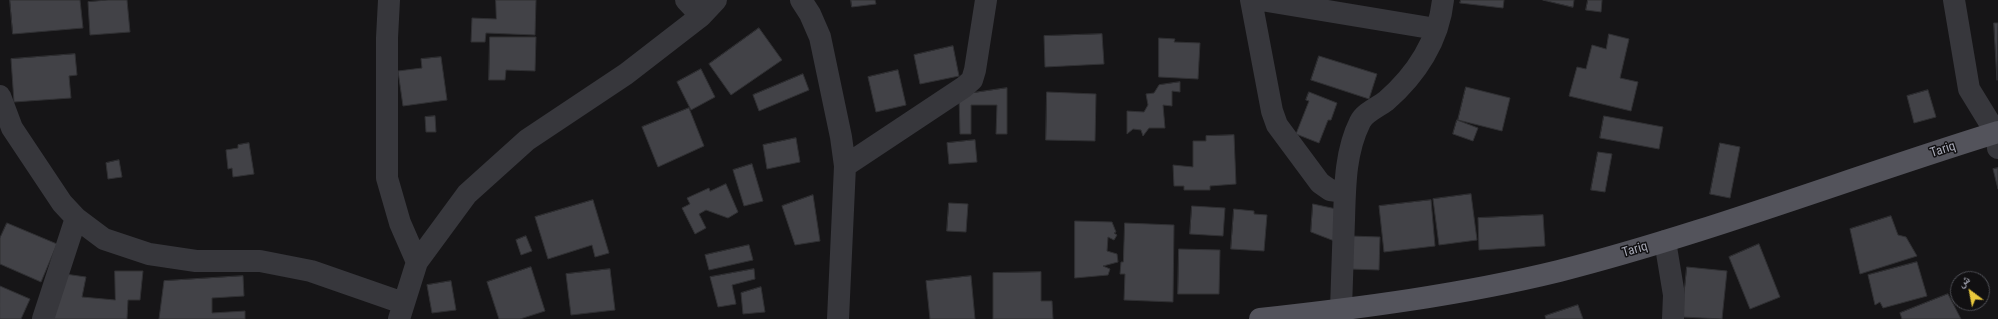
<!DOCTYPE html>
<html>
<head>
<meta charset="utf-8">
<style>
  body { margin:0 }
  #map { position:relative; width:1998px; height:319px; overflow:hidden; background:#161517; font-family:"Roboto Condensed","Noto Naskh Arabic",sans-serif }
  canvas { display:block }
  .north { position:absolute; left:1950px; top:271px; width:40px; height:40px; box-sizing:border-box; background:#111012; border:1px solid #4d4e54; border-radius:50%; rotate:328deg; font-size:11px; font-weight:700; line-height:16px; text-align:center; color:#a8aab7 }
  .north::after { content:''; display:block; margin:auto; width:14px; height:18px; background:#e9c83c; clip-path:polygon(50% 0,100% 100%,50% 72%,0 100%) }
</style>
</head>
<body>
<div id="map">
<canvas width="1998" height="319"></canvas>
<div class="north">ش</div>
</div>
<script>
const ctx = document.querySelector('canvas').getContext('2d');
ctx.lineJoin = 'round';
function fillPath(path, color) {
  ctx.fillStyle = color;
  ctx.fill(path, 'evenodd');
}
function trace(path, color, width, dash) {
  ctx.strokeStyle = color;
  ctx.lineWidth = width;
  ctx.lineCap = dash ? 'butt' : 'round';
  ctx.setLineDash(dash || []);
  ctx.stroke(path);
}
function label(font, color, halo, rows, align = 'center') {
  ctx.font = font + ' "Roboto Condensed",sans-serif';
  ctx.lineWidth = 3;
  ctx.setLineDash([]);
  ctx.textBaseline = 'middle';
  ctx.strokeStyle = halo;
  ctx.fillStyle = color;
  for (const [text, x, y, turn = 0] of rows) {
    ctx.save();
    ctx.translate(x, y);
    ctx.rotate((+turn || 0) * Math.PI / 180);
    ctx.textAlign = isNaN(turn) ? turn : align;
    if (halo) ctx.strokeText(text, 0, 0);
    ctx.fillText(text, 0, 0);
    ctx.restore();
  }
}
const building = new Path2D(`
  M10,0h70l3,28 -70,6z
  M108,0h19l3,32 -40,3 -2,-33z
  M496,0h40l-1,35 -49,-2 -1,9h-14l1,-24 24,1z
  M851,0h24l1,4 -24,3z
  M1461,0h43l-1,8 -43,-5z
  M1543,0h31l-1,7z
  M1588,0h14l-1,12 -15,-2z
  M1994,23h4l-1,57z
  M759,28l23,32 -51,35 -22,-31z
  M1102,34l2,30 -59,3 -1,-31z
  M1609,34l20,5 -9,39 18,4 -7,29 -62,-15 8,-29 9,2 6,-24 14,4z
  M490,37h46l-1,34 -29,-1 -1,10h-16z
  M1159,38l16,1 -1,3 26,1 -2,36 -39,-2z
  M953,46l6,30 -39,8 -6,-29z
  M75,54l2,21 -8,1 2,22 -57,4 -3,-43z
  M1319,56l58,18 -8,25 -58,-19z
  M441,57l6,43 -44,6 -5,-35 24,-3 -1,-9z
  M701,69l14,28 -24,13 -14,-28z
  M898,70l8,35 -30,7 -8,-35z
  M803,74l6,16 -50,21 -6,-16z
  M1180,82v10l-8,-1v15l-9,-1 2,23h-16l-6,8 -2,-6 -8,-1 -6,5v-23l17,1 4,-7 -2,-11 8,-1 5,-8z
  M1466,87l44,11 -8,33 -44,-11z
  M1007,88v46h-11l1,-29h-26v29h-11l-1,-39z
  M1928,90l8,27 -22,6 -7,-27z
  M1047,92l49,2 -1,47 -49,-1z
  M1309,92l28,11 -6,17h-3l-9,23 -23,-9 13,-33 -3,-1z
  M689,108l15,38 -46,21 -16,-40z
  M435,116l1,16h-10l-1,-15z
  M1604,116l59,11 -4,22 -59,-11z
  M1457,120l21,8 -5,13 -20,-7z
  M1234,135l2,49 -26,2v4h-26v-4h-10l-1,-21 20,2v-26h13v-5z
  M796,138l4,24 -33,7 -4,-24z
  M975,140l2,22 -28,2 -2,-21z
  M249,143l5,31 -21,3 -1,-9 -4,1 -2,-19 12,-2v-3z
  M1720,143l20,4 -10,51 -20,-4z
  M1598,152l14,2 -7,38 -14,-2z
  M119,160l3,17 -14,2 -2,-16z
  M752,164l11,37 -19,5 -11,-36z
  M1998,168v21l-5,-20z
  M726,184l12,28 -10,6 -22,-8 -7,4 7,14 -11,6 -13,-26 8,-4 -3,-6 22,-10 1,3z
  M1471,194l6,46 -38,5 -6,-46z
  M813,195l7,46 -25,4 -13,-39z
  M593,200l16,53 -14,4 -3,-12 -44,14 -13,-42z
  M1431,200l4,46 -51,6 -5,-46z
  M949,203l19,1 -2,28 -19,-1z
  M1313,204l28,6 -4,32 -26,-10z
  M1192,206l33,2 -2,28 -33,-2z
  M1234,209l20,2v3l13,1 -3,36 -33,-2z
  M1543,215l2,31 -66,4 -1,-32z
  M1891,216l7,19 8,2 11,19 -57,18 -10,-45z
  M1075,221l37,1 4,10 -2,1 3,2 -3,5 -6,-3 -1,14 10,3 1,8 -15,4 7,3 -2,6 -33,3z
  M7,223l50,21 -16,38 -41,-18v-26z
  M1125,223l49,2 -1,77 -49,-2 1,-26h-5l1,-12h2z
  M526,236l6,15 -11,4 -5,-15z
  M1351,236l29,1 -1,33 -30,-1z
  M1759,244l21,53 -30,12 -21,-52z
  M749,245l4,15 -44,10 -4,-15z
  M1179,249l41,1 -1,44h-41z
  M1917,262l10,34 -44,12 -3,-6 -5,3 -7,-30z
  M531,267l14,44 -25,8h-21l-12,-37z
  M1687,267l40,4 -5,48 -40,-2z
  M610,269l5,41 -44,5 -5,-41z
  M754,269l1,10 -23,6 4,19 -18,3 -8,-30z
  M115,271h28l-3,29h-12l-1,19h-78l16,-45 21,3 -4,20 33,3z
  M1041,272v29h11l1,18h-60v-46z
  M243,276l1,20 -32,2v15l33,-2v8h-86l5,-38z
  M971,276l4,43h-45l-4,-38z
  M451,281l5,29 -24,3 -5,-28z
  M0,286l30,13 -9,20h-21z
  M761,287l4,25 -22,2 -2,-21z
  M1948,294l13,25h-59l-2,-6z
  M1578,305l5,14h-37l-1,-3z`);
fillPath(building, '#424247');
trace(building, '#303033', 1);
trace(new Path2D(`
  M389,0l-2,38v140l13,45 17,39
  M686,0l15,16
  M801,0l9,14 10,23 21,100 4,29 -7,153
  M1251,0l21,111 5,14 43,58 10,7 15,2
  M1261,0l175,29
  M1954,0l15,89 27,44 2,15
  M0,96l12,32 50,75 14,15 28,21 45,15 47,7h64l51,10 92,32
  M845,166l119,-79 8,-7 3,-10 11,-70
  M1665,241l9,54 -1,24
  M1341,309c1,-30 2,-59 3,-89 1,-33 1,-68 16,-98 4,-9 18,-15 26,-21 30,-26 53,-61 57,-101
  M43,319l33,-101
  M399,319l18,-57 50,-68 60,-54 99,-66 75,-58 15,-16`), '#37373c', 22);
trace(new Path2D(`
  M1260,319c100,-11 201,-24 299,-48 149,-38 293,-94 439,-139`), '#53535b', 22);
label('13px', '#a8aab7', '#111012', [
  ["Tariq",1943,150,-18],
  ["Tariq",1635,250,-16]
]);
</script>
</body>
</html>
